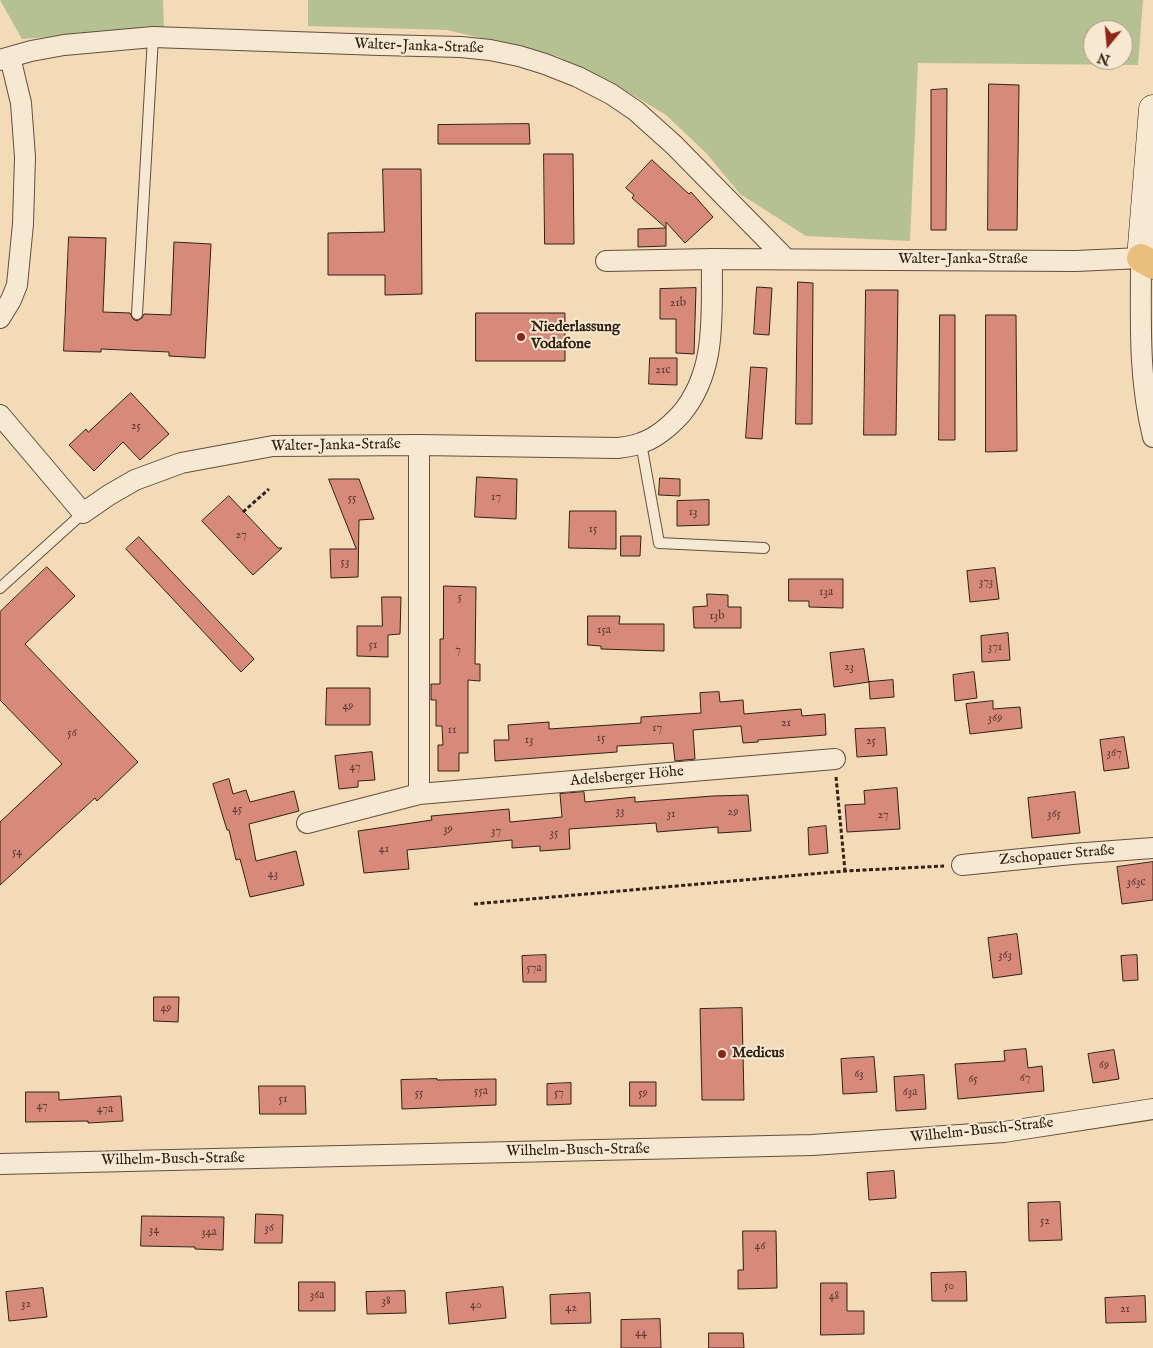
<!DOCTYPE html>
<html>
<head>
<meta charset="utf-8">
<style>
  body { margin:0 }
  #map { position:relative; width:1153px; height:1348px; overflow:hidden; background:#f3dbb8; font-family:"IM FELL English",serif }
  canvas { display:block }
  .north { position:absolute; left:1083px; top:20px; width:50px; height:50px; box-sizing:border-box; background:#f7e8d1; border:1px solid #a79985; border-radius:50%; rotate:197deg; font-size:14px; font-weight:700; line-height:20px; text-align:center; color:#302214 }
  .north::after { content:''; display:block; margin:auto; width:18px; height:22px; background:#8f2418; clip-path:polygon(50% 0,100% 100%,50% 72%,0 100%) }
</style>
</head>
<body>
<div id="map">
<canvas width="1153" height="1348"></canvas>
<div class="north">N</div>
</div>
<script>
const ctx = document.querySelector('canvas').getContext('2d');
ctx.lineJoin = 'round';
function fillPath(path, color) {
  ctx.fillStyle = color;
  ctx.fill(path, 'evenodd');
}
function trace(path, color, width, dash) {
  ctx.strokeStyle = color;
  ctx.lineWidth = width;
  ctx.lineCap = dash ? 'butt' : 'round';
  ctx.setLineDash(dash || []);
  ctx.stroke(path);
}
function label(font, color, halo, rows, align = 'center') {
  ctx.font = font + ' "IM FELL English",serif';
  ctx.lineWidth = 4;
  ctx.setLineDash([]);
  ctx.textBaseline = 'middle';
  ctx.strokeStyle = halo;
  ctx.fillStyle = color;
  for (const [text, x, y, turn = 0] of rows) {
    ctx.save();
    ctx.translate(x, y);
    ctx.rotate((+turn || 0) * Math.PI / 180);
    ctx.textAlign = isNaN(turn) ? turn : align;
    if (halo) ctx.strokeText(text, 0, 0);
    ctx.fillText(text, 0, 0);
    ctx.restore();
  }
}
fillPath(new Path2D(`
  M0,0h163l1,28 -142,11z
  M308,0h835l-5,65 -220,-2 -8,178 -104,-5 -66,-42 -33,-40 -41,-39 -53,-32 -56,-27 -110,-26 -139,-4zM1093,30h30v30h-30z`), '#b6c193');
const building = new Path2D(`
  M989,84l30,1 -2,145h-29z
  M947,89l-1,141h-15v-140z
  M529,124l1,20h-92v-19z
  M544,154h29l1,90h-29z
  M652,160l37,34 2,-2 22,25 -28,26 -19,-21v24l-28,1v-18l28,-1 -34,-30 2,-3 -8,-7z
  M383,169h38l1,125 -37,1v-20h-57v-42l56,-1z
  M69,237l37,1 -3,74 27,1 3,6 4,2 5,-3 2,-4 27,1 3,-73 37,2 -6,114 -36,-2v-4l-68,-3v3l-37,-1z
  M798,282l15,1 -1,141h-16z
  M757,287l15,1 -3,47 -15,-1z
  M696,288l-2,66 -18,-1v-34h-16v-30z
  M866,290h32l-2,145h-32z
  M476,313h89v48h-89z
  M940,315h15v125h-16z
  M986,315h30l1,136 -31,1z
  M650,358h27v27l-28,-1z
  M751,367l16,1 -5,71 -16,-1z
  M131,393l38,41 -29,26 -17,-18 -29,29 -25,-26 17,-16 2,3z
  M477,477l40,2 -1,40 -41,-2z
  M660,478l20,1v17l-21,-1z
  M329,479h30l15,40 -15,1 -1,57 -27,1 -1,-29h26z
  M229,496l49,52h4l-29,27 -51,-54z
  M709,500v25l-32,1v-25z
  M570,511h46v38l-47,-1z
  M621,536h20l-1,20h-19z
  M139,537l115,122 -13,13 -115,-123z
  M47,567l28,29 -50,48 113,118 -41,39 -2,-3 -95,87v-63l62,-58 -62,-64v-88z
  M995,568l4,31 -29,3 -3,-31z
  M789,579h54v29l-34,-1v-6h-20z
  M444,586l32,1 -1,77h5v17l-12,-1v73h-9v18h-21v-26h5l-1,-19h-6v-26h-5v-16h9v-45h3z
  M707,594l21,1v12h13v21h-47l-1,-21 14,-1z
  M382,597h19l-1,37 -12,1v22l-31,-1v-30h25z
  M588,616h32l-1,8h45v27l-63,-2v-3l-13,-1z
  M1008,633l2,27 -28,2 -1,-26z
  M864,649l5,33 -35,5 -4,-34z
  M974,672l3,26 -22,3 -2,-26z
  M893,680l1,17 -24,2 -1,-17z
  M327,688h43v37h-44z
  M719,692l1,10 23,-2 1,14 57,-5 1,7 23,-2 1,21 -68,5v2l-15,1 -2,-17 -48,4 2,29 -20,2 -2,-18 -56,3v6l-122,9 -1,-21h15l-1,-15 41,-3v7l92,-6v-6l60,-4 -1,-20z
  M993,701v8l27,-2 2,21 -52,6 -4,-30z
  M885,728l2,27 -30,2 -2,-28z
  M1124,737l5,31 -25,3 -4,-31z
  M372,752l3,28 -17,1v6l-19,2 -4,-33z
  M229,779l4,15 13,-4 4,12 44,-11 5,20 -50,13 7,37 40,-10 8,34 -54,12 -10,-38 -4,1 -7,-30h-2l-14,-46z
  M897,788l3,41 -53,3 -2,-27 20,-1 -1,-13z
  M584,792l1,10 50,-5v5l78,-6 35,-1 3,36 -33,2v-6l-61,5 -1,-9 -87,6 1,20 -30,2v-5l-28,2v-8l-105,10 2,19 -45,4 -6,-42 74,-11 -1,-4 78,-7 1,13 52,-5 -2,-23z
  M1075,792l5,41 -48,5 -4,-40z
  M826,826l2,27 -19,2 -1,-27z
  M1153,862v38l-31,4 -5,-37z
  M1017,934l5,40 -29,4 -5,-40z
  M546,955v27h-23l-1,-26z
  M1137,955l1,25 -15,1 -2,-25z
  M154,997h25l-1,25 -24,-1z
  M742,1008l2,92h-42l-2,-91z
  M1026,1049l2,19 14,-2 2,25 -86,8 -3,-35 50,-3 -1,-10z
  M1114,1050l5,29 -26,4 -5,-29z
  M874,1057l3,35 -34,2 -2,-35z
  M924,1075l2,34 -30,2 -2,-34z
  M437,1079v1l59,-1v26l-94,4 -1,-29z
  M630,1082h26v24h-26z
  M571,1083v21l-24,1v-21z
  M259,1086h46l1,28h-46z
  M26,1092h33v8l62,-4 2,25 -35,2v-2l-62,1z
  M894,1171l2,27 -27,2 -2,-27z
  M1060,1202l2,38 -33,1 -1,-38z
  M256,1214l27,1 -1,28h-27z
  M142,1216l82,1 -1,33 -28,-1v-2l-54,-1z
  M743,1231h33l1,57 -39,1v-19h5z
  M966,1272l1,29h-35l-1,-28z
  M299,1282h36v29h-36z
  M821,1283h26v28h17v23l-43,1z
  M503,1287l3,31 -57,6 -3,-31z
  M43,1288l4,29 -38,4 -3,-29z
  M405,1291l1,22 -39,1 -1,-22z
  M590,1293l1,30 -40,1 -1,-29z
  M1145,1296l1,26 -40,1 -1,-25z
  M660,1319l1,29h-40v-28z
  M709,1333h34l1,15h-35z`);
fillPath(building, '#d7897a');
trace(building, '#302214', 1);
const lane = new Path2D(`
  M137,314l16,-277
  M641,443l18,100 105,5
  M0,588l83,-75`);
const street = new Path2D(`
  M0,60l31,-9 33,-6 89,-8 227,8 81,2 29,3 29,6 26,8 33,13 33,17 25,17 38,34 112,114
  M606,261l106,-2
  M0,318l11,-18 6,-15 6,-61 2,-67 -4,-54 -11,-46
  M0,415l83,98 26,-18 26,-15 46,-17 92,-17 146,-1 199,3c7,-1 16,-2 23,-5 15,-5 29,-17 40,-29 37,-44 30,-101 31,-155l364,2 65,-3c0,63 -3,117 12,179
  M419,445v349
  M307,823l112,-29 416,-35
  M962,865l110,-11 81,-6
  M0,1164l812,-19 192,-13 149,-23`);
const secondary = new Path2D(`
  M1141,258l12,-149`);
const highway = new Path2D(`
  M1141,258l12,7`);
trace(lane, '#61503d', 12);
trace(street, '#61503d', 22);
trace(secondary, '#302214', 29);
trace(highway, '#302214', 29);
trace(new Path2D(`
  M243,512l26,-23
  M836,777l9,94
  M474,904l371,-33 99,-5`), '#302214', 3, [4, 2.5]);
trace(lane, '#f7e8d1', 10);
trace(street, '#f7e8d1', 20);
trace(secondary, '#f7e8d1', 28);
trace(highway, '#eabe7c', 28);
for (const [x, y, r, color] of [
  [521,337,5,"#8f2418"],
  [722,1054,5,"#8f2418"]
]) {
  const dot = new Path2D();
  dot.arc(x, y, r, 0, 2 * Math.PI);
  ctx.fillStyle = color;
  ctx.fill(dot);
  trace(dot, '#f7e8d1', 2);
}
label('12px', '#5a3c2e', null, [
  ["21b",678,304],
  ["21c",663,371],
  ["25",136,427],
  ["17",496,498],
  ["55",352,499],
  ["13",693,513],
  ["15",593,530],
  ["27",241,536],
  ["53",345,563],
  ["373",986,583],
  ["13a",826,593],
  ["5",460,598],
  ["13b",717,617],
  ["15a",604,631],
  ["51",373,646],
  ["371",995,648],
  ["7",458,651],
  ["23",849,668],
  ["49",348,707],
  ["369",995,719],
  ["21",786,724],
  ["17",657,729],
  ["11",452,731],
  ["56",72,734],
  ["15",601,739],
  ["13",529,741],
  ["25",871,742],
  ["367",1114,754],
  ["47",355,768],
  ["45",237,810],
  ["33",620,812],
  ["29",733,813],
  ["31",671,815],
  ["365",1054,815],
  ["27",883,816],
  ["39",448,830],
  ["37",496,832],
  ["35",554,834],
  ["41",384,850],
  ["54",17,853],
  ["43",273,875],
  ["363c",1136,883],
  ["363",1005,956],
  ["57a",534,969],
  ["49",166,1009],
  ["69",1104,1066],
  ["63",859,1075],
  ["67",1025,1079],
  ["65",973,1080],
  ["55a",481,1092],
  ["63a",910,1093],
  ["55",419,1094],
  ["57",559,1094],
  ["59",643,1094],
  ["51",283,1100],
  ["47",42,1107],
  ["47a",105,1110],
  ["52",1045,1222],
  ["36",269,1229],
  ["34",154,1231],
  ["34a",209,1233],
  ["46",760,1247],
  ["50",949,1287],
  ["36a",317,1296],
  ["48",834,1297],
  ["38",386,1302],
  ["32",26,1305],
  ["40",476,1306],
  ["42",571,1309],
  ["21",1125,1310],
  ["44",641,1334]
]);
label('15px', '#302214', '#f7e8d1', [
  ["Walter-Janka-Straße",419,47,2],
  ["Walter-Janka-Straße",963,260],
  ["Walter-Janka-Straße",336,446,-1],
  ["Adelsberger Höhe",627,777,-5],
  ["Zschopauer Straße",1057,856,-5],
  ["Wilhelm-Busch-Straße",982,1131,-6],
  ["Wilhelm-Busch-Straße",578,1151,-1],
  ["Wilhelm-Busch-Straße",173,1160,-1]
]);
label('bold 15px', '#302214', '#f7e8d1', [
  ["Niederlassung",531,328],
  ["Vodafone",531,345],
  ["Medicus",732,1054]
], 'left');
</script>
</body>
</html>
